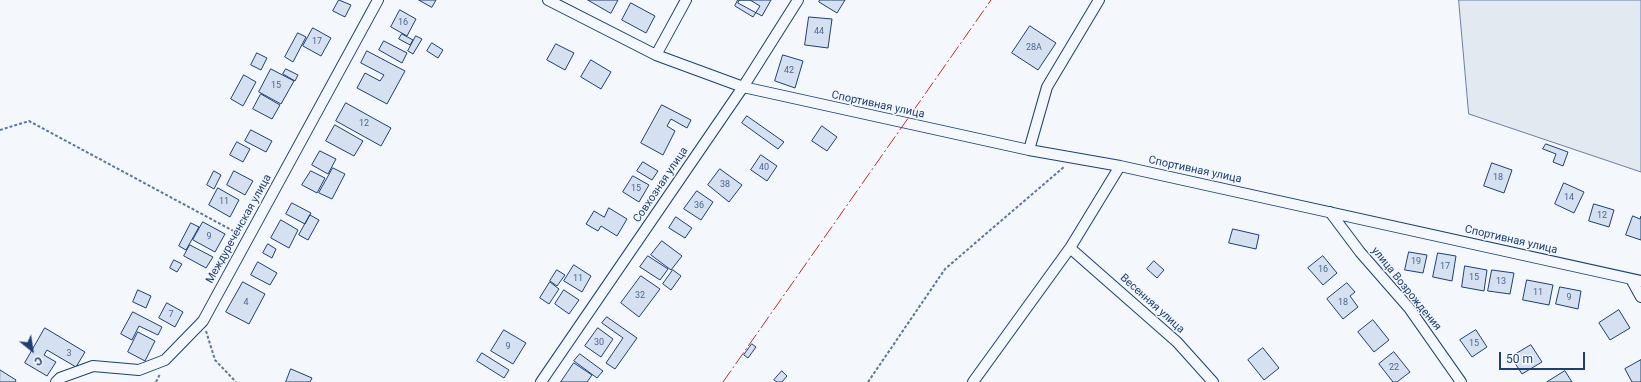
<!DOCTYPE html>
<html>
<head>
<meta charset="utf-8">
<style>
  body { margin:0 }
  #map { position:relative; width:1641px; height:382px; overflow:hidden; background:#f4f7fb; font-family:Roboto,sans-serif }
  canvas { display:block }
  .north { position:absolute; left:12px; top:330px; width:40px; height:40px; -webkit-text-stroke:3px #f4f7fb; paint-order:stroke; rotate:150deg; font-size:11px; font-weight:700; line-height:16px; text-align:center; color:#1d3f73 }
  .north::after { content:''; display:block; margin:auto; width:14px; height:18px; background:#1d3f73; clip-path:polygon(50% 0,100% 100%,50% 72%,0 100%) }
  .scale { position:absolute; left:1499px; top:352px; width:86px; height:18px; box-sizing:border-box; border:2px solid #1d3f73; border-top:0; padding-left:5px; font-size:12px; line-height:14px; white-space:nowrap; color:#1d3f73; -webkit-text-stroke:3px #f4f7fb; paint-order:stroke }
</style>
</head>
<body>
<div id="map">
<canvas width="1641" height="382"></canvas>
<div class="north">С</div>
<div class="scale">50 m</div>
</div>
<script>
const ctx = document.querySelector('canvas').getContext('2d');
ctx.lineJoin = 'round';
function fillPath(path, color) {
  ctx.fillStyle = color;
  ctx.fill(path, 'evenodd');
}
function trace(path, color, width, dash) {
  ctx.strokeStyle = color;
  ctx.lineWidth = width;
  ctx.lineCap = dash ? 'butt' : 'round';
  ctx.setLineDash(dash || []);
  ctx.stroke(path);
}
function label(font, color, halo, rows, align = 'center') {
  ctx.font = font + ' Roboto,sans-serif';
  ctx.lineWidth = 3;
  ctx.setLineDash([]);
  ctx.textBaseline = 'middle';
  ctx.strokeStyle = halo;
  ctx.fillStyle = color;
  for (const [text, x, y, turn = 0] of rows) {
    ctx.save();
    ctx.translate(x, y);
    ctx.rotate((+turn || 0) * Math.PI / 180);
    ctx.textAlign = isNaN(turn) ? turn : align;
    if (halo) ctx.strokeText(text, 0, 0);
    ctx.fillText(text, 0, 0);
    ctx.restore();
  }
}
const green = new Path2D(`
  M1459,0h182v172l-172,-58z`);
fillPath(green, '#e3e9f0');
trace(green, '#687fa3', 1);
const building = new Path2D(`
  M339,0l12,5 -6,12 -12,-6z
  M419,0h17l-4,7z
  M588,0h30l-7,13z
  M738,0h12l10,6 -7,11 -18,-11z
  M740,0h31l-9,16 -24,-13z
  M820,0h25l-8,13 -18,-11z
  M631,3l24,13 -9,17 -24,-13z
  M400,10l16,9 -9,17 -16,-9z
  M809,17l23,2 -4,29 -23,-3z
  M1030,26l26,17 -18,27 -26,-17z
  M313,28l18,10 -10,18 -18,-10z
  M298,33l8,4 -13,25 -8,-5z
  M402,34l11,6 -3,5 -11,-6z
  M416,36l6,3 -9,15 -5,-3z
  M384,41l23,12 -5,10 -23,-13z
  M432,43l11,7 -5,8 -11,-7z
  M556,44l18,9 -9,17 -18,-10z
  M367,51l38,20 -18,33 -30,-16 8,-15 15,8 4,-6 -23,-12z
  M257,53l10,5 -6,12 -10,-5z
  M783,55l20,6 -8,27 -20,-7z
  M591,60l20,12 -10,17 -20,-12z
  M271,69l23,12 -13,23 -22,-12z
  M286,69l12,6 -3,6 -12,-7z
  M244,75l12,7 -13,24 -12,-7z
  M261,94l19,11 -8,14 -19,-10z
  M346,103l45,25 -10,18 -45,-25z
  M662,105l29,15 -4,8 -16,-9 -4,7 8,5 -12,24 -22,-12z
  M747,116l37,26 -6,7 -36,-26z
  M335,125l28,16 -9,15 -28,-15z
  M822,126l15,11 -10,14 -15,-10z
  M251,130l21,11 -6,11 -21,-11z
  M237,142l13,7 -7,13 -13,-7z
  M1546,144l22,8 -5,14 -10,-4 3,-8 -13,-5z
  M320,151l16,8 -8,15 -16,-9z
  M761,155l16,11 -10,15 -16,-11z
  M643,162l15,9 -6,9 -15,-9z
  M1492,163l20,7 -8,23 -20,-7z
  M333,168l12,6 -13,25 -13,-6z
  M720,169l22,16 -13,17 -21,-17z
  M214,171l7,4 -7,14 -7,-4z
  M234,171l19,10 -8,14 -18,-10z
  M311,171l14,7 -8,15 -15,-8z
  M633,176l16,9 -10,17 -16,-10z
  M1564,183l20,9 -10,21 -19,-9z
  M218,188l21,12 -9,17 -21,-12z
  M697,191l16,11 -12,18 -17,-11z
  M292,203l19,10 -6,11 -19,-10z
  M1594,204l20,6 -5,17 -20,-6z
  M609,208l18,11 -10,17 -16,-10 -3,5 -12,-7 8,-13 10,6z
  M310,215l9,5 -11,20 -9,-5z
  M1633,216l7,3 1,-3v24l-15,-5z
  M676,217l16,11 -7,10 -16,-10z
  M281,220l17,10 -9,18 -18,-10z
  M203,222l22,12 -10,18 -22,-12z
  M191,223l8,4 -13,23 -7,-4z
  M1233,229l26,6 -3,14 -27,-6z
  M662,241l20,15 -11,14 -20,-15z
  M268,244l8,5 -4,9 -9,-5z
  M190,245l23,12 -7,11 -22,-12z
  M1409,252l18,3 -4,18 -18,-3z
  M1438,253l18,3 -4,25 -19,-4z
  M648,256l20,13 -8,11 -20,-13z
  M1323,256l14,17 -14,12 -15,-17z
  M174,260l8,4 -5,8 -7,-4z
  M1154,261l10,9 -7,8 -10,-9z
  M258,262l19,11 -7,12 -19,-10z
  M574,265l17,11 -9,16 -18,-11z
  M1465,266l22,4 -3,21 -22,-4z
  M557,270l8,5 -8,11 -7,-5z
  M673,270l8,6 -10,14 -8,-6z
  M1492,270l22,3 -4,21 -22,-3z
  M641,276l19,13 -21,28 -18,-14z
  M1527,280l26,5 -4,20 -26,-5z
  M243,282l22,12 -16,30 -23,-12z
  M550,282l9,7 -10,15 -9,-6z
  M1347,283l8,9 -5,4 8,11 -15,12 -16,-20z
  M1560,287l21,4 -3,18 -22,-5z
  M138,290l13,6 -5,12 -13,-6z
  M564,290l15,10 -10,14 -14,-10z
  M167,303l16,9 -8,15 -16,-9z
  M1619,310l11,18 -20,12 -11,-17z
  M133,312l29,15 -4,8 -19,-9 -7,14 -11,-6z
  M607,317l30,21 -22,31 -9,-6 17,-25 -21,-15z
  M1373,320l16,20 -15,12 -16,-20z
  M45,328l40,24 -9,15 -29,-17 -3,5 12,7 -9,14 -22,-13z
  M598,328l15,11 -12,18 -16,-11z
  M504,330l22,13 -13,21 -22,-13z
  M1476,330l11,17 -15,10 -12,-17z
  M138,332l17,9 -10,20 -17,-9z
  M752,344l4,3 -8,11 -4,-3z
  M1531,345l11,17 -20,12 -11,-17z
  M1263,348l16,20 -15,12 -16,-20z
  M1394,352l16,20 -13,10h-4l-14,-18z
  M482,353l27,17 -5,8 -27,-17z
  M580,354l23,17 -6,7 -23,-17z
  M1641,360v22h-9l-7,-13z
  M574,363l18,12 -5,7h-26z
  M291,369l21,9 -2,4h-24z
  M0,370l16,10 -1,2h-15z
  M782,371l5,5 -5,6h-5l-3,-2z
  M1565,371l7,11h-25z`);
fillPath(building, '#d5e0f0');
trace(building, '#1d3f73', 1);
const minor = new Path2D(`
  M548,0l108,55 87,32 286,63 91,16 521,115
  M656,55l30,-55
  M1029,150l18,-63 52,-87
  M1330,212l30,40 49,56 52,74
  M1070,248l107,94 36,40
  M1631,279l10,18
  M56,382l4,-4 33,-12 46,4 26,-10 38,-39 175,-321
  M541,382l202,-295 55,-87
  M973,382l97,-134 50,-82`);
trace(minor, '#1d3f73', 12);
trace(new Path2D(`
  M0,130l29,-9 210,113
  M206,331l9,29 21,22
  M156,382l4,-8
  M868,382l77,-113 120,-103`), '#5e769c', 2, [3, 2]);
trace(minor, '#f4f7fb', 10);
trace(new Path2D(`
  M723,382l268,-382`), '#c62828', 1, [14, 3, 2, 3]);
label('9px', '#4b6792', null, [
  ["16",403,23],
  ["44",819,32],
  ["17",317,42],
  ["28А",1034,48],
  ["42",789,71],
  ["15",276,86],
  ["12",364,124],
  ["40",764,168],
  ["18",1498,178],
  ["38",725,185],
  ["15",636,189],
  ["14",1569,198],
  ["11",224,202],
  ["36",699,206],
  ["12",1602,216],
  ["9",209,237],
  ["19",1416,262],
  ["17",1445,267],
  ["16",1323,270],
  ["15",1474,278],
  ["11",578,279],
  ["13",1501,282],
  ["11",1538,293],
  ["32",640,296],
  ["9",1569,298],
  ["4",246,303],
  ["18",1343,303],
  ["7",171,315],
  ["30",599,343],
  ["15",1474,344],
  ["9",508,347],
  ["3",69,354],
  ["22",1394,368]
]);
label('11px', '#1d3f73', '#f4f7fb', [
  ["Спортивная улица",878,105,12],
  ["Спортивная улица",1195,170,12],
  ["Совхозная улица",661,185,-56],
  ["Междуреченская улица",239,229,-61],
  ["Спортивная улица",1511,240,13],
  ["улица Возрождения",1406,289,51],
  ["Весенняя улица",1152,304,42]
]);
</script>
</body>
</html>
